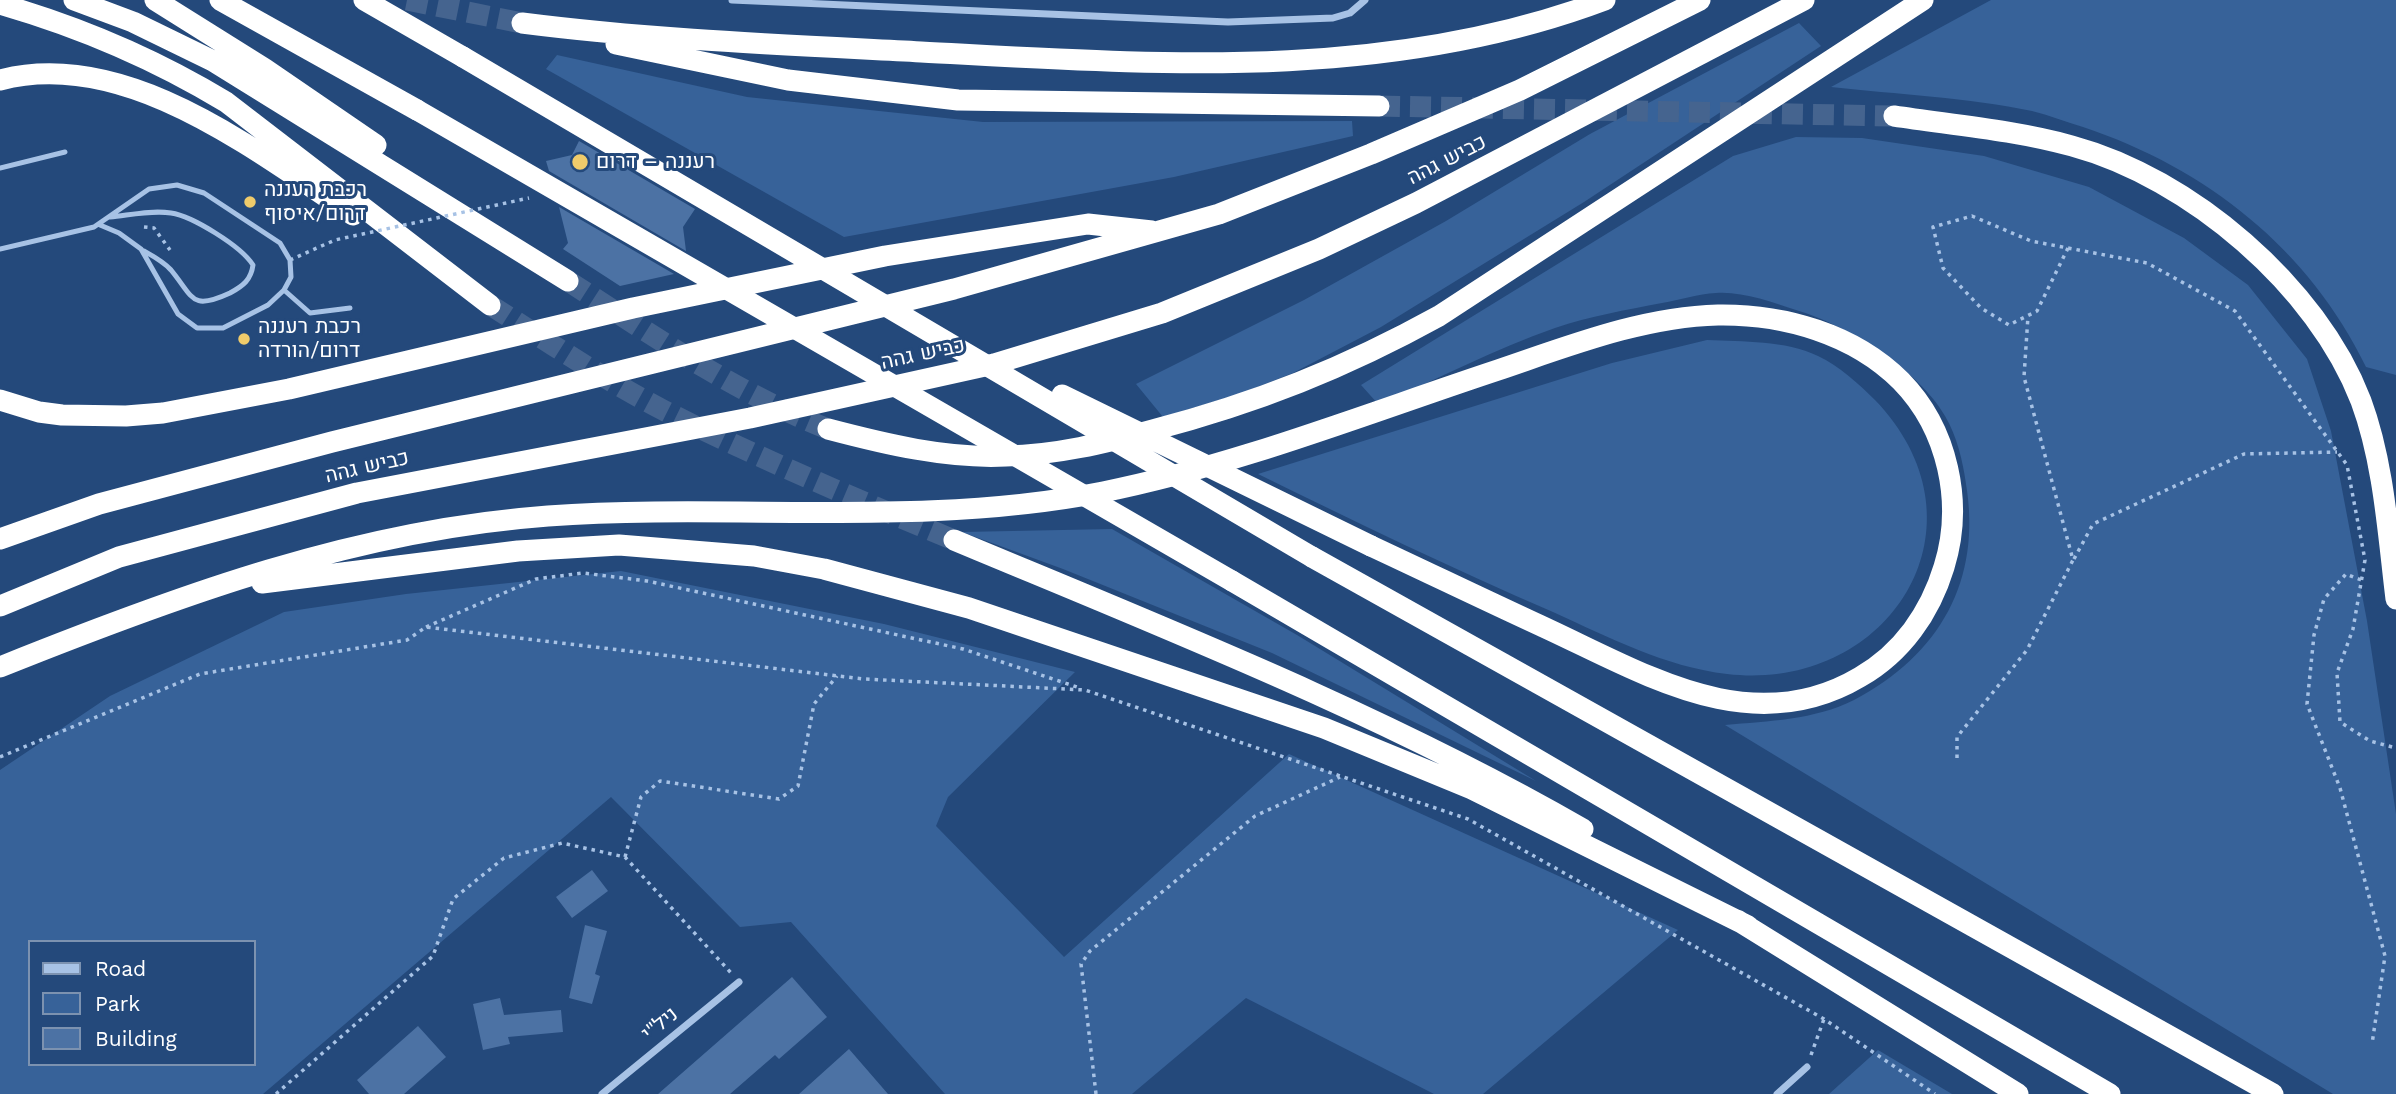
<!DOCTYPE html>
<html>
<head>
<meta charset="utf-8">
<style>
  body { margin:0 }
  #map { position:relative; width:2396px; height:1094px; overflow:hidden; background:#24497b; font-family:"Work Sans",sans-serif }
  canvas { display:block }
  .legend { position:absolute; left:28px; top:940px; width:228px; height:126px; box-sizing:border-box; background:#24497b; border:2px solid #7c92b0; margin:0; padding:9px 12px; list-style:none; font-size:21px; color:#fff }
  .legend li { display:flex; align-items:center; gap:14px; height:35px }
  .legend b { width:35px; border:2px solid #7c92b0 }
</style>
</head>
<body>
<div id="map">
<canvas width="2396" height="1094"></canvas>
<ul class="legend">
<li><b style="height:9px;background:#a7c2e5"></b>Road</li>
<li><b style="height:19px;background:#376299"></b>Park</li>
<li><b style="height:19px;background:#4c72a4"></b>Building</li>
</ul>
</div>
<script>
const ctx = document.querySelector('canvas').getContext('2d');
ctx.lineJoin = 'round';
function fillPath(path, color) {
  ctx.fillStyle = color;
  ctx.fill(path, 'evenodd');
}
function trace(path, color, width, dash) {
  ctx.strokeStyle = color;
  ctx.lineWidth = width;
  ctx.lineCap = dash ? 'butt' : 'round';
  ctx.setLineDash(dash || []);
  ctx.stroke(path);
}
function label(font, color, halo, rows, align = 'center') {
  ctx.font = font + ' "Work Sans",Heebo,sans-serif';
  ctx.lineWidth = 6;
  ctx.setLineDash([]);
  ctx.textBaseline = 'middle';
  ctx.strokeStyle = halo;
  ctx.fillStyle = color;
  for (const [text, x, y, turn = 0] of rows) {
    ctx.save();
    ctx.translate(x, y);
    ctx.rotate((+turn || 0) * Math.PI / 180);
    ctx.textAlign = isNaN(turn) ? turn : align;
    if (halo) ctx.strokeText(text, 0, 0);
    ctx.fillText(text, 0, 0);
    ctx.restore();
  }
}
fillPath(new Path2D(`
  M1991,0h405v375l-30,-8c-57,-118 -160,-199 -283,-240 -17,-5 -34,-12 -51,-16 -62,-13 -137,-17 -201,-24z
  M1799,23l22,23 -237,156 -203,125 -88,46 -51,20 -79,24 -27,-33 168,-84 142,-79 144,-87z
  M557,55l190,42 236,25 369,-1 1,15 -179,41 -330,60 -298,-168z
  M1796,137l66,1 122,18 105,31 95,51 64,47 59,74 24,72 36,190 29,193v280h-63l-608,-369c44,-4 89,-5 129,-25 86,-45 128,-120 112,-216 -3,-22 -9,-48 -21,-68 -25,-45 -100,-92 -149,-106 -24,-8 -55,-19 -80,-17 -18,1 -36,7 -54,10 -36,7 -72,13 -107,25 -60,21 -118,51 -176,77l-18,-20 372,-229z
  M1707,340c36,2 78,0 111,16 21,10 41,28 57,44 121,126 14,293 -148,274 -61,-7 -119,-37 -174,-62 -100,-43 -197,-90 -295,-138l354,-111z
  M1112,529l185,106 239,146 -264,-128 -209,-84 -101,-37z
  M621,571l263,53 191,48 -127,125 -12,29 128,131 225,-203 389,176 -195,164h-49l-188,-96 -114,96h-187l-154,-172 -51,5 -129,-130 -348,297h-263v-324l110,-74 174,-84 122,-18zM30,942h224v122h-224z
  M1878,1050l74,44h-123z`), '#376299');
fillPath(new Path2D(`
  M579,141l116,68 -12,18 3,24 -137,-80 -3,-10 26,-6z
  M559,207l115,67 -54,12 -57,-37 5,-6z
  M592,870l16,21 -36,27 -16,-21z
  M585,925l22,6 -12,43 5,2 -8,28 -23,-6z
  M792,977l35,40 -48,42 -4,-4 -45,39h-72z
  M500,998l4,17 57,-5 2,22 -55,5 2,7 -27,6 -10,-46z
  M418,1026l28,31 -42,37h-35l-12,-14z
  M849,1049l39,45h-89z`), '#4c72a4');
trace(new Path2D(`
  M407,0l115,23
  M1379,106l515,10
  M568,281c84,54 166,111 260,148
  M490,305c57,36 113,74 173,105 95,48 193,89 291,130`), '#45648f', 21, [21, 10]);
trace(new Path2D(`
  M144,227l10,1 16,22
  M2068,248l-31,63 -28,14 -28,-17 -38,-40 -10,-41 39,-11 59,25 116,22 88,48 112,154 18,95 -12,69 -16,44 3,49 30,19 26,7
  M2074,559l19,-35 151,-70 93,-2
  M2361,580l-15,-6 -22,25 -10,36 -7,69 33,84 45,168 -13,88
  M426,627l110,-48 47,-6 64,8 316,68 117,39
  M0,757l200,-83 207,-34 19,-13 438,52 221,11 383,129 356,200 111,75
  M1957,758v-21l70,-87 46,-90 -49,-183 4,-61
  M625,857l16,-60 19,-16 119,18 19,-13 16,-82 23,-28
  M1811,1055l13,-36
  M276,1094l157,-138 20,-57 51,-41 58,-15 63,14 107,117
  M1096,1094l-15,-130 9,-13 165,-135 85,-39`), '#a7c2e5', 3.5, [3.5, 5]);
trace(new Path2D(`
  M0,168l65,-16
  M110,217c20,-2 41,-7 61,-4 21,3 70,33 82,52 -2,15 -10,21 -23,28 -39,18 -36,5 -59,-23 -7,-8 -18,-14 -27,-19
  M0,249l94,-22 55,-38 28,-4 27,8 76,50 10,17 1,17 -7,13 -16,15 -45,23h-26l-19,-14 -37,-65 -22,-16 -19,-8
  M284,290l26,23 40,-5`), '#a7c2e5', 5);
trace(new Path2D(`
  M732,0l496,22 105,-4 17,-5 15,-13
  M602,1094l137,-112
  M1777,1094l30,-27`), '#a7c2e5', 7);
trace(new Path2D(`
  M74,0l59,22 80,39 355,220
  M155,0l110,69 111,76
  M220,0l197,110
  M364,0l99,57
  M0,4c80,23 155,55 226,98l264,203
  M522,23c133,17 266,22 399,29 230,12 464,31 684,-52
  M616,44l172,36 170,20 421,6
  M0,80c125,-33 254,70 353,135
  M1894,116c59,9 120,14 178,30 118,32 245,140 289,255 23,62 27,133 35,198
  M0,400l39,12 23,3 64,1 37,-3 126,-24 344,-81 252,-52 203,-32 64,7
  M828,429c57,15 119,30 178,27 50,-1 99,-13 147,-26 103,-27 192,-62 286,-114l484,-316
  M0,539l99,-35 233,-62 622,-153 265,-75 152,-60 149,-64 180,-90
  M954,540c213,89 429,174 629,289
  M1312,557l961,537
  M1232,581l878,513
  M262,583l256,-32 101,-6 135,11 70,13 145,39 355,120 148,61 276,137
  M0,606l119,-49 238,-64 393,-75 244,-54 168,-51 157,-64 97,-46 388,-203
  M0,667c177,-71 356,-137 548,-151 184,-13 372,12 555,-24 134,-27 265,-79 395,-122 71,-24 144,-53 220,-55 66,-1 136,19 183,66 47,48 63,122 43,186 -14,46 -42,86 -84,110 -106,63 -210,0 -308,-46 -61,-28 -121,-57 -181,-85
  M1737,920l281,174`), '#fff', 21);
trace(new Path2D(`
  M290,260l45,-20 194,-42`), '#a7c2e5', 3.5, [3.5, 5]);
trace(new Path2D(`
  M463,57l849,500
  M417,110l815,471
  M1062,395l309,151`), '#fff', 21);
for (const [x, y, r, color] of [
  [580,162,9,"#efcb6b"],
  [250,202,7,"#efcb6b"],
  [244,339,7,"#efcb6b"]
]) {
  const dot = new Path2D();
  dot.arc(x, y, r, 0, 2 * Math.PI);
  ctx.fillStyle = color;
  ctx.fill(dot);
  trace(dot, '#24497b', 2.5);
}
label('21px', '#fff', '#24497b', [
  ["כביש גהה",1447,160,-27],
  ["כביש גהה",923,354,-12],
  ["כביש גהה",367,467,-13],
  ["ניל\"י",660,1024,-39]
]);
label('21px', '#fff', '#24497b', [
  ["רעננה – דרום",596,162],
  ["רכבת רעננה",264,190],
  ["דרום/איסוף",264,214],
  ["רכבת רעננה",258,327],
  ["דרום/הורדה",258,351]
], 'left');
</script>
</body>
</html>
